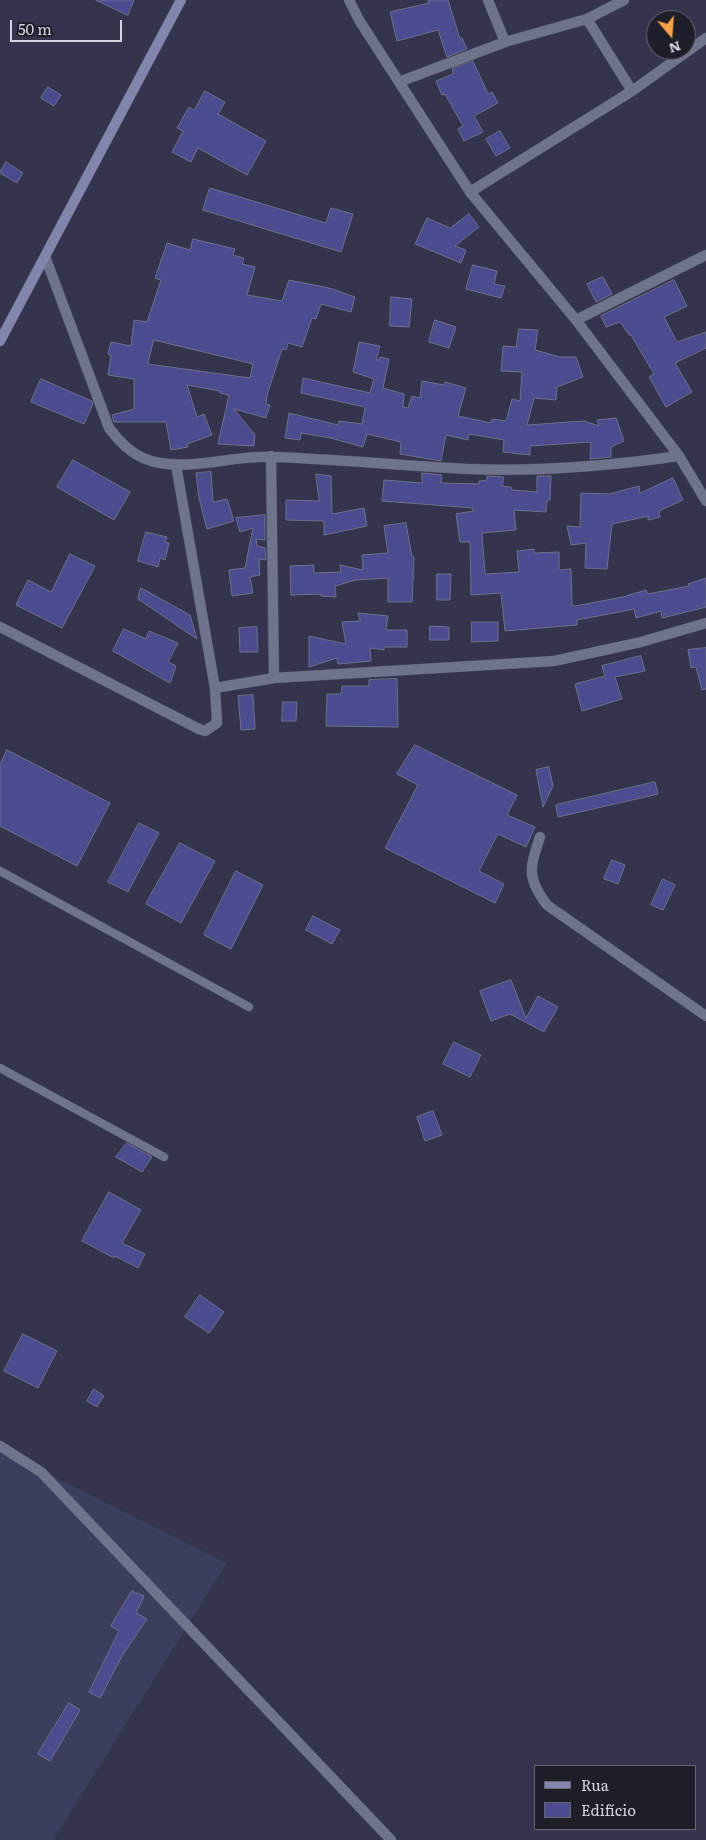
<!DOCTYPE html>
<html>
<head>
<meta charset="utf-8">
<style>
  body { margin:0 }
  #map { position:relative; width:706px; height:1840px; overflow:hidden; background:#34354c; font-family:Literata,serif }
  canvas { display:block }
  .legend { position:absolute; left:534px; top:1765px; width:162px; height:65px; box-sizing:border-box; background:#1d1e28; border:1px solid #656772; margin:0; padding:6px 9px; list-style:none; font-size:15px; color:#d2d4e2 }
  .legend li { display:flex; align-items:center; gap:10px; height:25px }
  .legend b { width:25px; border:1px solid #656772 }
  .north { position:absolute; left:646px; top:10px; width:50px; height:50px; box-sizing:border-box; background:#1d1e28; border:1px solid #656772; border-radius:50%; rotate:162deg; font-size:14px; font-weight:700; line-height:20px; text-align:center; color:#d2d4e2 }
  .north::after { content:''; display:block; margin:auto; width:18px; height:22px; background:#f6a247; clip-path:polygon(50% 0,100% 100%,50% 72%,0 100%) }
  .scale { position:absolute; left:10px; top:20px; width:112px; height:22px; box-sizing:border-box; border:2px solid #d2d4e2; border-top:0; padding-left:6px; font-size:15px; line-height:18px; white-space:nowrap; color:#d2d4e2; -webkit-text-stroke:4px #1d1e28; paint-order:stroke }
</style>
</head>
<body>
<div id="map">
<canvas width="706" height="1840"></canvas>
<ul class="legend">
<li><b style="height:6px;background:#8286ad"></b>Rua</li>
<li><b style="height:14px;background:#4b4c90"></b>Edifício</li>
</ul>
<div class="north">N</div>
<div class="scale">50 m</div>
</div>
<script>
const ctx = document.querySelector('canvas').getContext('2d');
ctx.lineJoin = 'round';
function fillPath(path, color) {
  ctx.fillStyle = color;
  ctx.fill(path, 'evenodd');
}
function trace(path, color, width, dash) {
  ctx.strokeStyle = color;
  ctx.lineWidth = width;
  ctx.lineCap = dash ? 'butt' : 'round';
  ctx.setLineDash(dash || []);
  ctx.stroke(path);
}
fillPath(new Path2D(`
  M0,1450l227,113 -174,277h-53z`), '#3c3f5b');
const building = new Path2D(`
  M96,0h38l-6,15z
  M428,0h20l12,39 2,-1 5,11 -20,8 -9,-27 -41,11 -7,-29 39,-9z
  M473,61l15,33 4,-2 6,11 -24,13 9,16 -19,9 -6,-12 5,-3 -18,-32 -3,1 -6,-14 17,-7 -1,-5z
  M48,87l13,8 -7,11 -13,-8z
  M205,91l20,11 -7,12 48,27 -19,34 -49,-27 -7,14 -19,-10 11,-21 -6,-3 12,-21 5,3z
  M500,131l10,17 -14,8 -10,-17z
  M6,162l17,11 -6,10 -17,-10z
  M210,188l116,35 5,-15 22,6 -12,38 -138,-42z
  M469,214l10,13 -24,19 11,4 -5,13 -46,-19 12,-26 23,10z
  M193,239l42,10 -2,6 11,3 -2,6 13,3 -8,28 35,6 7,-21 40,8 26,9 -4,15 -30,-8 -5,15 -4,-1 -10,29 -14,-4 -2,7 -4,-1 -15,46 -1,9 4,1 -4,13 -32,-9 21,26 -1,11 -36,-2 11,-49 -9,-2v-2l-33,-6 10,32 7,-3 8,21 -25,9 1,3 -17,3 -5,-28h-52l-2,-7 22,-6v-30l-26,-4 3,-20 -3,-1 3,-12 20,4 3,-26 13,2 14,-42 -6,-2 12,-35 23,7zM154,340l99,24 -3,14 -102,-14z
  M473,265l24,6 -3,13 11,2 -4,12 -35,-9z
  M603,277l9,17 -16,8 -9,-18z
  M674,280l13,26 -23,11 13,25 29,-10v16l-31,15 17,29 -26,15 -17,-30 5,-3 -23,-39 -1,1 -10,-14 -14,5 -5,-11z
  M391,297l21,2 -3,28 -19,-1z
  M435,320l21,7 -7,21 -20,-6z
  M519,329l19,1 -3,20 25,7h16l7,20 -26,10 -1,13 -22,-2 -7,27 57,-4 15,5 -2,-6 19,-2 8,23 -13,6v10l-21,2 1,-17 -61,4v9l-27,-3 1,-12 -35,-6 -1,6 -22,-5 -5,26 -41,-7 1,-12 -34,-8 -4,13 -32,-9 -30,-5 -1,7 -15,-2 4,-25 49,12 1,-4 23,3 3,-17 -64,-14 2,-15 67,15 4,-14 -21,-7 6,-30 21,4 -4,14h3l1,-3 9,2 -6,29 21,6 -1,13 5,1 4,-12 8,2 2,-17 22,4 1,-3 21,6 -8,28 33,7 1,-4 14,2 6,-22 8,2 2,-29 -21,-1 2,-25 13,1z
  M41,379l51,22 1,3 -9,20 -53,-22z
  M73,460l57,32 -16,28 -57,-33z
  M211,472l2,30 14,-3 7,22 -27,8 -8,-31 -3,-25z
  M422,473l20,2 -1,8 38,1v-3l8,-1v-4l17,1 -2,9 9,1 1,3 25,2v-16h14l-1,24h-3l-1,12 -32,-2 2,20 -34,3 3,41 34,-2 -2,-21 17,-2v4l25,-1v18l12,-1 1,36 3,1 48,-9 23,-7 2,4 41,-8 -1,-2 18,-6v29l-44,11 -1,-7 -25,7 -2,-9 -57,11v5l-72,6 -4,-38 -30,2 -1,-53h-10l-4,-28 17,-3v-3l-91,-7 2,-21 38,3z
  M316,474l15,2 1,38 32,-6 3,18 -43,9v-14l-38,-1v-20l33,1z
  M673,478l10,22 -24,11 1,6 -12,3v-4l-36,8 -5,45 -22,-1 1,-25 -15,2 -4,-19 13,1 1,-34 28,1 30,-8 1,7z
  M265,515v25l-9,-1 1,7 8,2 1,12 -7,-1 1,16 -10,2 3,16 -21,3 -3,-26 16,-2 8,-40 -13,4 -4,-14z
  M406,523l6,34h2l-2,45h-24v-24l-32,2 -21,6 1,11 -15,-1v-2l-30,1 -1,-29 24,-1v8l27,-1 -1,-7 23,5 -1,-15 26,-2 -4,-27z
  M146,532l21,5 -2,5 4,1 -4,17 -5,-2 -2,9 -20,-6z
  M70,554l25,12 -33,62 -46,-23 12,-25 23,12z
  M437,574h14l-1,26h-13z
  M141,588l49,27 7,24 -59,-40z
  M358,613l30,3 -2,14h21v17h-23v3l-14,-2 1,13 -33,3 -1,-6 -28,9v-31l37,8 -4,-22 18,-1z
  M472,622h26v19l-26,1z
  M430,626l19,1v13h-19z
  M257,627l1,25h-18l-1,-24z
  M124,629l22,10 3,-8 29,12 -10,19 8,4 -6,17 -57,-32z
  M706,648v41l-4,1 -6,-23 -5,1 -3,-18z
  M641,656l4,15 -30,6 7,22 -40,12 -7,-27 30,-8 -3,-10z
  M397,679l1,48 -72,-1 1,-32h14l1,-8h27v-6z
  M253,695l2,34 -14,1 -3,-34z
  M283,702h14l-1,19h-14z
  M415,745l102,50 -10,20 28,12 -9,20 -28,-13 -5,9 -14,28 25,13 -9,19 -110,-55 33,-63 -21,-11z
  M7,750l103,53 -33,63 -77,-40v-61z
  M549,767l4,19 -10,21 -7,-37z
  M655,782l3,12 -100,23 -2,-12z
  M139,823l20,10 -31,59 -20,-10z
  M180,843l35,18 -34,62 -35,-19z
  M612,860l13,5 -7,19 -14,-5z
  M236,871l27,14 -32,64 -27,-14z
  M663,879l12,6 -12,25 -12,-5z
  M313,916l27,14 -8,14 -26,-14z
  M511,980l15,38 12,-22 20,11 -14,25 -34,-18 -19,7 -11,-30z
  M454,1042l27,13 -11,22 -27,-13z
  M433,1111l9,24 -17,6 -8,-24z
  M127,1143l25,14 -10,15 -26,-15z
  M109,1192l32,18 -19,33 23,11 -7,14 -23,-12 -1,2 -32,-17z
  M200,1295l24,17 -15,21 -24,-16z
  M23,1334l34,17 -19,37 -34,-17z
  M94,1389l10,7 -7,11 -10,-6z
  M132,1591l12,5 -8,17 11,6 -25,37 -22,42 -11,-6 30,-61 -8,-5z
  M69,1703l11,7 -30,51 -12,-7z`);
fillPath(building, '#4b4c90');
trace(building, '#6e708a', 1);
const service = new Path2D(`
  M0,871l249,136
  M0,1068l164,89`);
const minor = new Path2D(`
  M349,0l10,20 111,172 106,128 103,136 27,45
  M488,0l17,42
  M587,19l45,72
  M399,82l106,-40 82,-23 37,-19
  M470,192l162,-101 74,-53
  M46,259l63,169c14,18 27,31 51,35 37,6 76,-8 114,-6 64,2 128,9 193,12 70,3 142,-3 212,-13
  M576,320l130,-65
  M271,456l3,222
  M0,627l199,102 6,2 12,-8 -2,-35 -39,-223
  M215,688l59,-10 280,-17 87,-19 65,-19
  M540,837c-10,31 -14,40 7,68l159,111
  M0,1446l41,26 350,368`);
const secondary = new Path2D(`
  M0,341l181,-341`);
trace(service, '#4e5063', 9);
trace(minor, '#4e5063', 11);
trace(secondary, '#4e5063', 11);
trace(service, '#70738c', 8);
trace(minor, '#70738c', 10);
trace(secondary, '#8286ad', 10);
</script>
</body>
</html>
